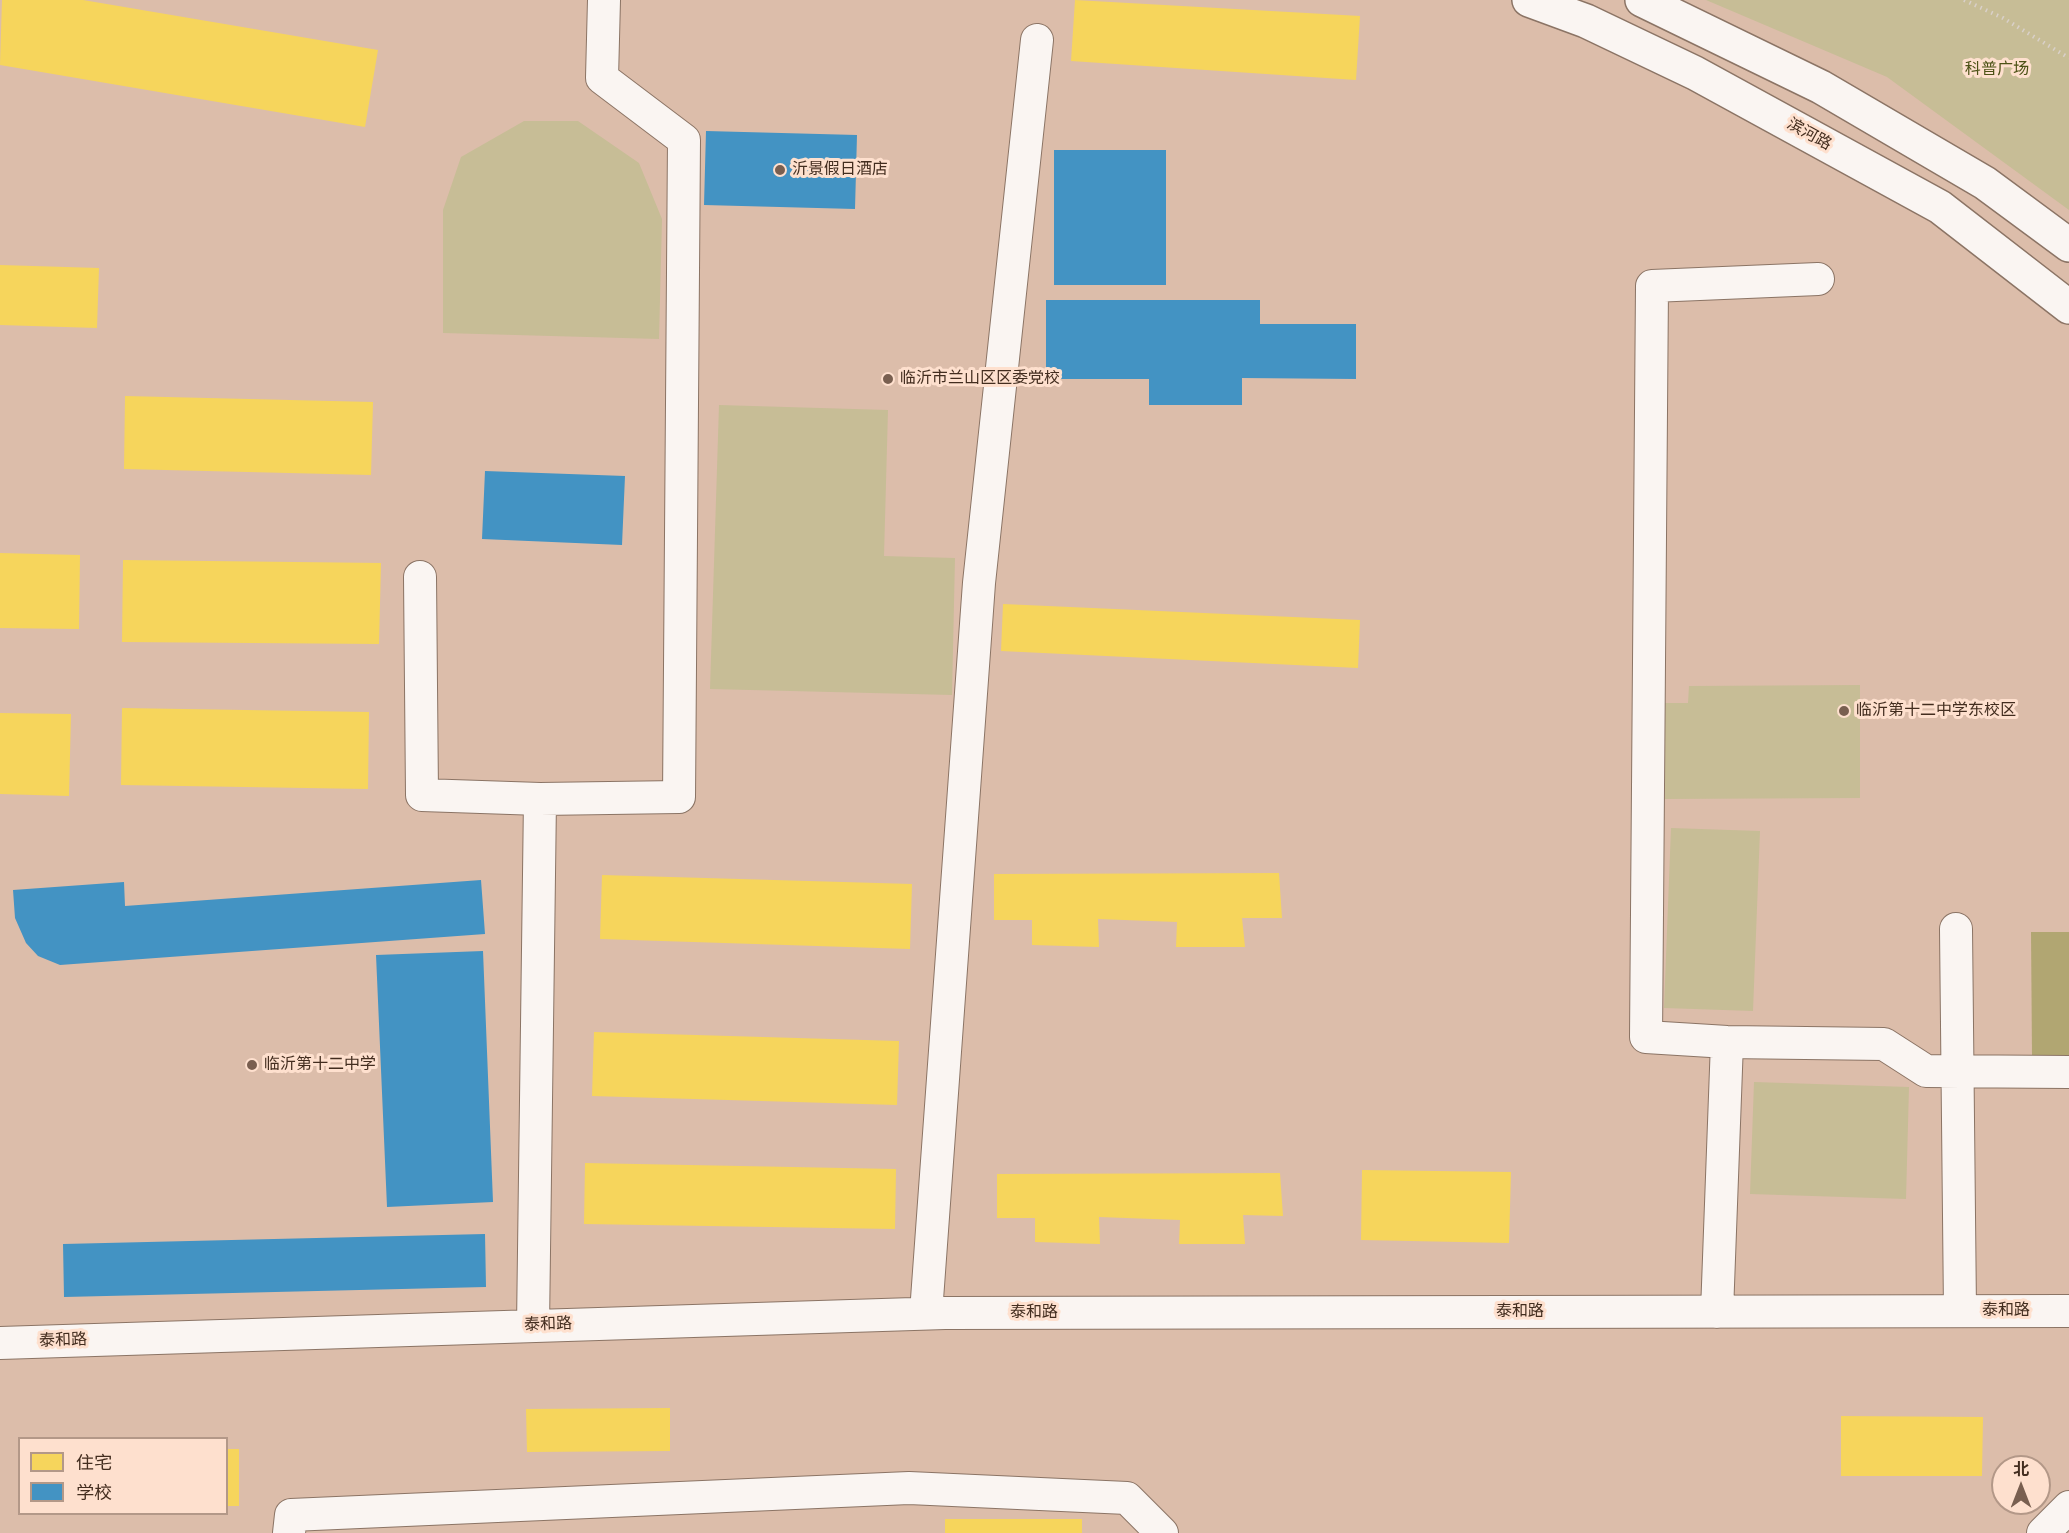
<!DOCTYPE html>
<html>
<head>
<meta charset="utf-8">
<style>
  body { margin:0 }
  #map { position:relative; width:2069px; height:1533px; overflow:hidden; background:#dcbdaa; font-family:"Titillium Web","Noto Sans SC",sans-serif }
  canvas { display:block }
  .legend { position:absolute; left:18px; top:1437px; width:210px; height:78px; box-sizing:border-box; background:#fee0ce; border:2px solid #b39888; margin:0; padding:8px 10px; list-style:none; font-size:18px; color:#432d1f }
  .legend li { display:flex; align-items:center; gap:12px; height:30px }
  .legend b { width:30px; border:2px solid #b39888 }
  .north { position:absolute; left:1991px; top:1455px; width:60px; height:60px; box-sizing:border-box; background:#fee0ce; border:2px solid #b39888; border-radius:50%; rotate:0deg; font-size:16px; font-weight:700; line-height:24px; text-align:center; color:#432d1f }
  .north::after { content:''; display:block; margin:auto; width:21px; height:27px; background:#795f50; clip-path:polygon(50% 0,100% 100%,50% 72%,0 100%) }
</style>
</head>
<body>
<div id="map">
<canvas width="2069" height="1533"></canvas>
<ul class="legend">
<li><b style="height:16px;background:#f6d55c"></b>住宅</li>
<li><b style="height:16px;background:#4393c3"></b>学校</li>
</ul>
<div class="north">北</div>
</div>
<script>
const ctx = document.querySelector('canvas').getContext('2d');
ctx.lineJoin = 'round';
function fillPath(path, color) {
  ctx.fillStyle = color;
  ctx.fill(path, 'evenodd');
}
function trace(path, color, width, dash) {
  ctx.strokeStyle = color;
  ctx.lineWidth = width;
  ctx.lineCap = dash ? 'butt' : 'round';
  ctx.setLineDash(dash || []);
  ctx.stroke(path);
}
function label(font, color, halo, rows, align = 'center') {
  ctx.font = font + ' "Titillium Web","Noto Sans SC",sans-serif';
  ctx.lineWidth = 6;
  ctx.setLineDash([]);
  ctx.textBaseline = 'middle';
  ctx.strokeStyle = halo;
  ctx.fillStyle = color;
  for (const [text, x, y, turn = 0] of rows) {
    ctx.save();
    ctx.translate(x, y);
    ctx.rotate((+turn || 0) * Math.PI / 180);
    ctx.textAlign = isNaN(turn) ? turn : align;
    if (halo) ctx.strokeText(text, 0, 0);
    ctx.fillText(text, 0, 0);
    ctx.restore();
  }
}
fillPath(new Path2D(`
  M1706,0h363v210l-182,-133z
  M524,121h54l61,42 23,56 -3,120 -216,-6v-123l18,-53z
  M719,405l169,5 -4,146 71,2 -3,137 -242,-6z
  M1860,685v113l-195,1 -1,-96h24l1,-17z
  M1671,828l89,3 -7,180 -89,-3z
  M1754,1082l155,5 -3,112 -156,-5z`), '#c7bd96');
fillPath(new Path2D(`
  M2031,932h38v124h-37z`), '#b1a672');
fillPath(new Path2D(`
  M2,0h81l295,50 -13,77 -365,-62z
  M1075,0l285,16 -4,64 -285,-19z
  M0,265l99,3 -2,60 -97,-3z
  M125,396l248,6 -2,73 -247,-6z
  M0,553l80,2 -1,74 -79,-1z
  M123,560l258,3 -2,81 -257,-2z
  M1003,604l357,16 -2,48 -357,-17z
  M122,708l247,4 -1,77 -247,-4z
  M0,713l71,1 -2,82 -69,-2z
  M1279,873l3,45h-40l3,29h-69l1,-25 -79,-3 1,28 -67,-2v-25h-38v-46z
  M602,875l310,9 -2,65 -310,-10z
  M594,1032l305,9 -2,64 -305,-9z
  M585,1163l311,6 -1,60 -311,-5z
  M1362,1170l149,2 -2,71 -148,-3z
  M1280,1173l3,43 -40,-1 2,29h-66l1,-24 -81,-3 1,27 -65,-2v-24h-38v-44z
  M670,1408v43l-143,1 -1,-43z
  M1841,1416l142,1 -1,59h-141z
  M226,1449h13v57h-13z
  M945,1519h137v14h-137z`), '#f6d55c');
fillPath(new Path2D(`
  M706,131l151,4 -2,74 -151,-4z
  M1054,150h112v135h-112z
  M1046,300h214v24h96v55l-114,-1v27h-93v-26h-103z
  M485,471l140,5 -3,69 -140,-6z
  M481,880l4,54 -425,31 -22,-9 -12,-13 -11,-25 -2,-28 111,-8 1,24z
  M483,951l10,251 -106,5 -11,-252z
  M485,1234l1,53 -422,10 -1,-53z`), '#4393c3');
const minor = new Path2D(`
  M1818,279l-166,7 -6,751 81,5 157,2 42,27 143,1
  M420,577l2,218 118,4 139,-2 5,-657 -82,-62 2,-78
  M1956,929l4,382
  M1717,1312l10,-270
  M926,1313l53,-730 58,-543
  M533,1326l7,-527
  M0,1343l945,-30 1124,-2
  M289,1533l2,-18 618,-27 218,10 35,35
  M2043,1533l26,-26`);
const major = new Path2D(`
  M1529,0l57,21 109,52 245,134 129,100
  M1642,0l179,87 164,96 84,62`);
trace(minor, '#8b7465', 34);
trace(major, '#8b7465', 36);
trace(new Path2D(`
  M1964,0l39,18 66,40`), '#d9d0c9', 4, [1.5, 4.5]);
trace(minor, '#faf5f2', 32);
trace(major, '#faf5f2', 33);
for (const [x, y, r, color] of [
  [780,170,6,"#795f50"],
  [888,379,6,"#795f50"],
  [1844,711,6,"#795f50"],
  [252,1065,6,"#795f50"]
]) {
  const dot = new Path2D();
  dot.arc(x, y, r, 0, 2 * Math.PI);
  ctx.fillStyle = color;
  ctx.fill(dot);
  trace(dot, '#fee0ce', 2);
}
label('16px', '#4d5216', '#fee0ce', [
  ["科普广场",1997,70]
]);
label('16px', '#432d1f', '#fee0ce', [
  ["滨河路",1809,135,29],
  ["泰和路",2006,1311],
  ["泰和路",1520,1312],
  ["泰和路",1034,1313],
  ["泰和路",548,1325,-2],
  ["泰和路",63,1341,-2]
]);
label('16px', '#432d1f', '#fee0ce', [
  ["沂景假日酒店",792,170],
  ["临沂市兰山区区委党校",900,379],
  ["临沂第十二中学东校区",1856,711],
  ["临沂第十二中学",264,1065]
], 'left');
</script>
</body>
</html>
